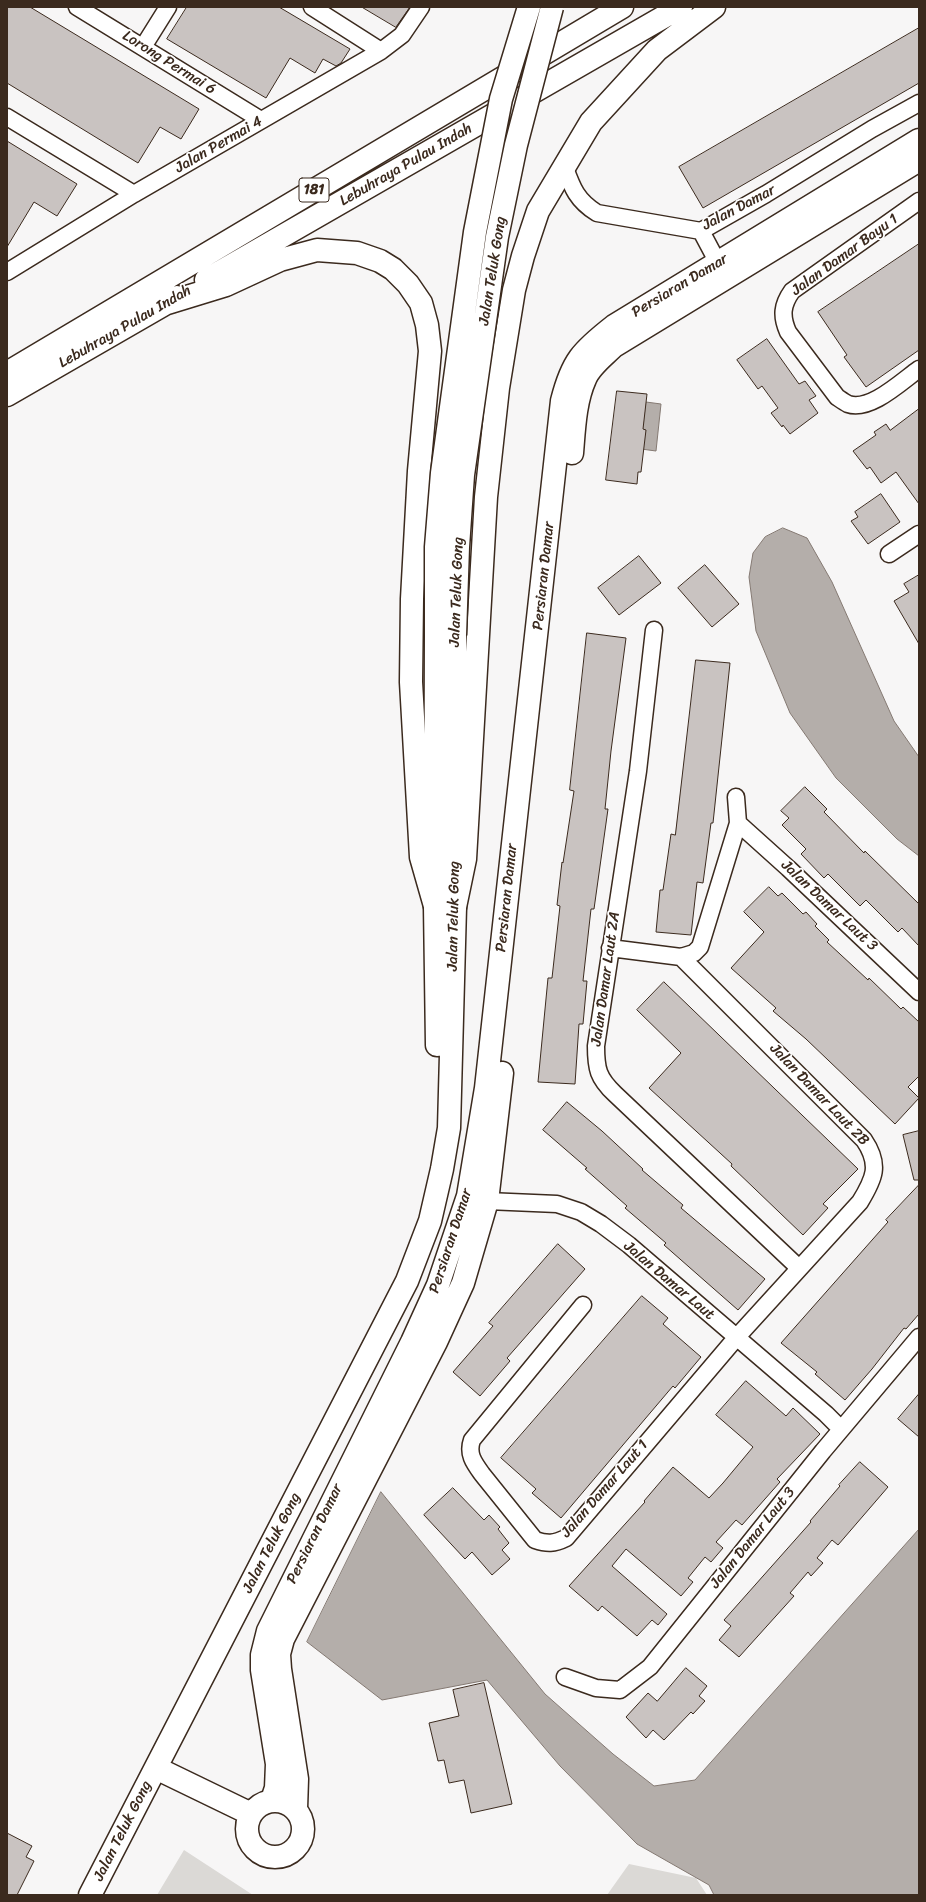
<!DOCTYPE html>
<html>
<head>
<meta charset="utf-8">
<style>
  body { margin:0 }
  #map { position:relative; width:926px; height:1902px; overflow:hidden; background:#f7f6f6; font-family:Sriracha,sans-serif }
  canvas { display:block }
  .frame { position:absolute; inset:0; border:8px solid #3b2a1e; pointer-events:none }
</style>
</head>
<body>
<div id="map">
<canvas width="926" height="1902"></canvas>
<div class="frame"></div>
</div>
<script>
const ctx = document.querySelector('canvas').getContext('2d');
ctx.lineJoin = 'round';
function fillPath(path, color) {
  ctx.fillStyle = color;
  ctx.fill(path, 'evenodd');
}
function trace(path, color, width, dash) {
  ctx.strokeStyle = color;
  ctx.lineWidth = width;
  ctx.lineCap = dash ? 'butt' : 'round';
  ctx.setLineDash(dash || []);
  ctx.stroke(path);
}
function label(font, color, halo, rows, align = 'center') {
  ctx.font = font + ' Sriracha,sans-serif';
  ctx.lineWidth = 3.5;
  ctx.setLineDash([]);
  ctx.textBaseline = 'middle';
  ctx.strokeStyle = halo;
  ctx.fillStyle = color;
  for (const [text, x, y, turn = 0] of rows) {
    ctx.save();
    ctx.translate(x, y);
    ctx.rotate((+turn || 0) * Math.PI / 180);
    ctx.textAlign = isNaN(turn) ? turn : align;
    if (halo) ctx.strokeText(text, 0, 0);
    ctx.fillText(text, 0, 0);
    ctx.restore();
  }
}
fillPath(new Path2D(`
  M184,1850l69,45h-96z
  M629,1864l67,14 11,17h-100z`), '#dbd9d6');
const water = new Path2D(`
  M646,402l15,2 -5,47 -15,-2z
  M783,528l24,10 25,44 62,139 25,36v99l-22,-17 -61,-61 -46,-65 -34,-82 -7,-54 4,-24 12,-16z
  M381,1492l164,202 68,60 41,32 41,-6 224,-251v366h-205l-5,-10 -72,-41 -77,-78 -73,-86 -105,20 -75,-58z`);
fillPath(water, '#b4aeaa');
trace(water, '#847972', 1);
const building = new Path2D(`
  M7,7h23l169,102 -18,30 -21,-12 -22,36 -131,-80z
  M187,7h92l71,42 -9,14 -5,3 -13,-7 -8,14 -25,-15 -24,40 -99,-59z
  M362,7h48l-14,20z
  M919,28v55l-216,125 -24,-41z
  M7,141l70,43 -20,32 -23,-14 -27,45z
  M919,244v106l-53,37 -22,-30 3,-2 -29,-43z
  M767,339l32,45 6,-3 11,15 -7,4 9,13 -28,21 -7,-9 -1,2 -11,-14 7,-5 -16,-22 -4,3 -21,-29z
  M617,391l30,3 -4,35 3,1 -5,42h-3l-1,12 -31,-4z
  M919,409v95l-23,-32 -15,11 -11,-16 -3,2 -14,-18 23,-16 -2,-3 12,-8 4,6z
  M881,494l19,28 -32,22 -17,-23 7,-4 -3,-5z
  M639,556l22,27 -42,32 -21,-27z
  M705,565l34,39 -27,23 -34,-39z
  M919,575v69l-25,-43 15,-9 -5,-8z
  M587,633l39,5 -15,113 -6,58h3l-14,100h-3l-8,72h4l-4,43h-4l-4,60 -37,-2 10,-104h4l8,-72 -3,-1 5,-43 1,1 11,-72 -4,-1z
  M696,660l34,3 -17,160h-2l-8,60 -6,-1 -6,53 -35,-3 4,-42h3l8,-56 4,1z
  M805,787l22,22 -3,3 40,41 1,-2 54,53v42l-17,-18 -4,4 -32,-32 -6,6 -32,-32 -4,4 -23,-24 5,-5 -24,-24 7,-7 -8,-7z
  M769,887l9,9 4,-3 21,21 3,-2 11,12 -2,2 14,14 -2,2 41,38 1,-2 32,31 2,-2 16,15v54l-11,11 11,11 -24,26 -89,-85 -33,-28 3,-3 -45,-40 33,-36 -20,-20z
  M664,982l194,187 -35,35 5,4 -25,27 -72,-69 1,-2 -83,-76 32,-35 -44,-43z
  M567,1102l35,29 41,38 -1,1 41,35 -2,3 84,71 -27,31 -74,-65 2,-2 -41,-35 2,-2 -42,-37 2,-1 -44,-38z
  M919,1131v49h-5l-11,-45z
  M919,1185v129l-13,15 -2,-1 -32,41 -27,31 -30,-26 2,-2 -36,-29 107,-121 -2,-2z
  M558,1244l27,25 -78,89 3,3 -30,35 -27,-24 40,-46 -4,-3z
  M642,1296l26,22 -5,6 38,33 -26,31 -2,-2 -112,132 -29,-25 4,-4 -35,-31z
  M746,1381l40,35 7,-8 27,26 -43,45 3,3 -38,43 -6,-5 -20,22 7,6 -12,14 -6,-5 -17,21 5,4 -12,14 -55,-47 -14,17 55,48 -9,11 -6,-5 -15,16 -35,-30 -4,5 -29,-25 76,-84 -1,-1 29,-34 36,31 14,-15 30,-36 -37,-32z
  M919,1394v43l-21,-18z
  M860,1462l28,25 -50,58 -6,-5 -15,18 6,5 -12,13 -3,-4 -18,21 4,3 -55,61 -20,-17 12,-14 -7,-6 87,-98 -1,-1 30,-35 -1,-1z
  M453,1488l31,32 5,-5 11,12 -2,2 11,14 -7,7 8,9 -18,16 -20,-23 -7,7 -41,-44z
  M686,1668l21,18 -8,10 6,5 -12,13 -2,-2 -27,28 -11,-10 -7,8 -20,-21 22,-24 9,8z
  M484,1683l28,121 -41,9 -7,-33 -15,3 -5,-23 -6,1 -9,-38 30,-7 -6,-26z
  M7,1833l25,13 -6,11 8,4 -17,34h-10z`);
fillPath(building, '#c9c3c1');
trace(building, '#3b2a1e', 1);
const street = new Path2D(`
  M77,7l184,113
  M312,7l69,44
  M143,47l25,-40
  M7,117l127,77
  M564,165c8,22 12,35 33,48l104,18 65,-37 106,-65 47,-26
  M919,201l-127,90c-10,14 -11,25 -4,41l49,65c3,2 7,5 11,7 22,8 54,-23 71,-35
  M701,231l17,32
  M7,272l127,-78 247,-143 21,-16 19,-28
  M889,554l30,-20
  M654,630l-16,141 -42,275c0,23 2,32 19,48l184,174
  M738,823l50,45 131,124
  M610,948l71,9 13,-4 6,-6 38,-124 -2,-26
  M478,1199l9,2 70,3 24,8 20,12 28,21 140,120 57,49 15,15
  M583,1305l-111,135c-5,14 2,23 10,34l53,66c12,4 19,4 31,-2l170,-200 124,-136c14,-23 21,-37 4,-62l-183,-183
  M565,1677l31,11 24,2 30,-23 173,-216 96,-114`);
const secondary = new Path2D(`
  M572,453c2,-24 3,-52 13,-74 5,-13 19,-23 29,-33l305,-186
  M436,635l-1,271 2,139
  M156,1768l95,46
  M272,1800l4,-12 1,-24 -15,-94v-15l6,-24 144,-289 26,-57 30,-89 18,-108 76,-687c10,-40 20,-50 52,-75l305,-186
  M247 1829a28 28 0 1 1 56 0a28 28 0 1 1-56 0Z
  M296,1809l1,-30 -17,-110 -1,-15 4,-15 153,-297 27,-59 24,-82 15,-128
  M90,1895l317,-614 23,-60 12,-52 7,-41 6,-221v-272`);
const primary = new Path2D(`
  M206,280l475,-273
  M164,304l62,-19 54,-25 37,-10 40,3 23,8 13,8 15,15 13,19 6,22 3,26 -11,120 -7,128 -1,83 10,175 14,49
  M7,373l615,-366
  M7,395l170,-98
  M455,907l10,-48 21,-362 12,-109 16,-98 9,-34 15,-45 53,-89 66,-72 57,-43`);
trace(street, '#3b2a1e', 19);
trace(secondary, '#3b2a1e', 25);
trace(primary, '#3b2a1e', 25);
trace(street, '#fff', 16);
trace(secondary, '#fff', 22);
trace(primary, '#fff', 22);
const secondaryBridge = new Path2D(`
  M436,635v-88l6,-74 33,-241 26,-133 28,-92
  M455,635l3,-88 5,-72 34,-238 19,-92 36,-138`);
trace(secondaryBridge, '#3b2a1e', 25, []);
trace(secondaryBridge, '#fff', 22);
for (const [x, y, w] of [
  [314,190,30]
]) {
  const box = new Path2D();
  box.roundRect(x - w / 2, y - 12, w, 24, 3);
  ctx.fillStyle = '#fff';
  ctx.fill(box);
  trace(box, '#3b2a1e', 1);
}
label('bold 14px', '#3b2a1e', null, [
  ["181",314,190]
]);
label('15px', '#3b2a1e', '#fff', [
  ["Lorong Permai 6",169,63,32],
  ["Jalan Permai 4",219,145,-30],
  ["Lebuhraya Pulau Indah",406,165,-30],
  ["Jalan Damar",739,208,-28],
  ["Jalan Damar Bayu 1",845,255,-36],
  ["Jalan Teluk Gong",493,271,-81],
  ["Persiaran Damar",680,286,-31],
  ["Lebuhraya Pulau Indah",125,327,-30],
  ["Persiaran Damar",544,576,-84],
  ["Jalan Teluk Gong",457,592,-88],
  ["Persiaran Damar",507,898,-84],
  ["Jalan Damar Laut 3",829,906,43],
  ["Jalan Teluk Gong",454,916,-89],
  ["Jalan Damar Laut 2A",606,979,-82],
  ["Jalan Damar Laut 2B",819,1095,46],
  ["Persiaran Damar",451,1241,-72],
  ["Jalan Damar Laut",669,1281,40],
  ["Jalan Damar Laut 1",605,1489,-49],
  ["Persiaran Damar",315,1534,-64],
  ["Jalan Damar Laut 3",753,1538,-51],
  ["Jalan Teluk Gong",272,1543,-63],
  ["Jalan Teluk Gong",123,1831,-63]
]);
</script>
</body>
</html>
